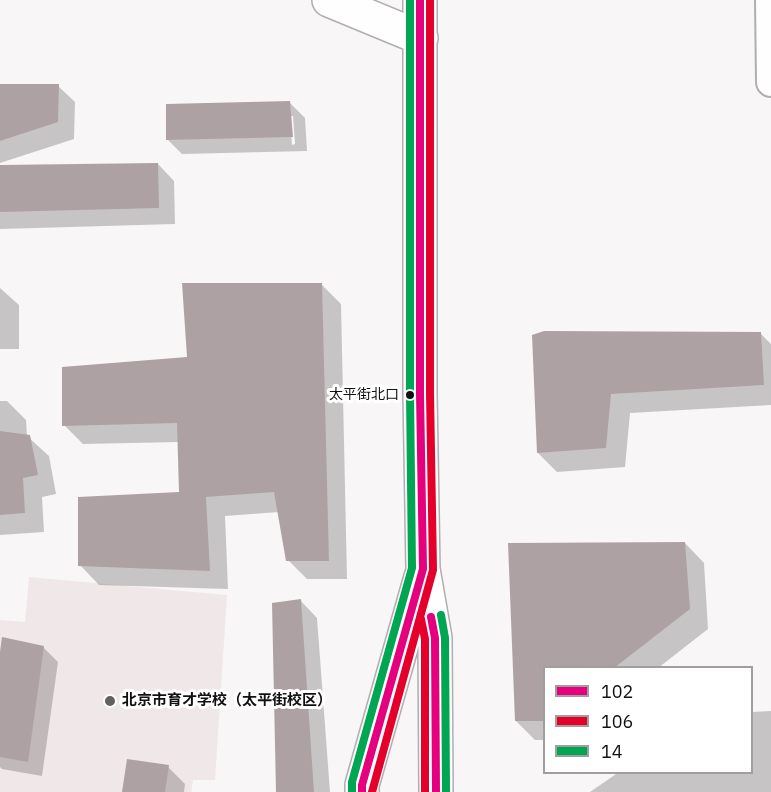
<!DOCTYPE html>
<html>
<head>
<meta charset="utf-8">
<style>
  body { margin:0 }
  #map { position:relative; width:771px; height:792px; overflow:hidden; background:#f8f6f6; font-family:"IBM Plex Sans",sans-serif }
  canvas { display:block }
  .legend { position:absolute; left:543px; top:666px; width:210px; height:108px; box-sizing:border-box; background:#fff; border:2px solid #a09fa0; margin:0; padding:8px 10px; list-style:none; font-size:18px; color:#121011 }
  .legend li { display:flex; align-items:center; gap:12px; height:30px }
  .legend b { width:30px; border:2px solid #a09fa0 }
</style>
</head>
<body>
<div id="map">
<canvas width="771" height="792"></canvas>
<ul class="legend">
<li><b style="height:8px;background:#e5007d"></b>102</li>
<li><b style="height:8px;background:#e4002b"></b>106</li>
<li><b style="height:8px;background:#00a651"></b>14</li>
</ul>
</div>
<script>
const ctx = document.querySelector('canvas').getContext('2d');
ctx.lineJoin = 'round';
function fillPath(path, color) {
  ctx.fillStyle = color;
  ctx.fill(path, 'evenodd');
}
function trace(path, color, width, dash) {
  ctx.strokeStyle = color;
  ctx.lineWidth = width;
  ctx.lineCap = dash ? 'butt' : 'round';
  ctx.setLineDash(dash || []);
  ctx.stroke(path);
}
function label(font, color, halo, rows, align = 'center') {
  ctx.font = font + ' "IBM Plex Sans","Noto Sans SC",sans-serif';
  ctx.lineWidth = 6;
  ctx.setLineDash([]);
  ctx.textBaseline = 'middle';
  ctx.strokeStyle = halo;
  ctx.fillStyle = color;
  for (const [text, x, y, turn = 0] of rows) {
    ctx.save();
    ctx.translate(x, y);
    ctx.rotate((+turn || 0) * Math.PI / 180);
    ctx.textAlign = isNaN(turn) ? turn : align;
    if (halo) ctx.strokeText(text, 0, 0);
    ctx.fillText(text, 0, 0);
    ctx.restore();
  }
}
fillPath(new Path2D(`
  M29,577l198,18 -12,185h-22l-2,12h-191v-172l25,2z`), '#f0e7e8');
fillPath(new Path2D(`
  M0,85l58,1 17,16 -1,37 -74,24z
  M290,103l15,15 2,33 -125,3 -15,-15zM290,116h3l2,28 -3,1z
  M158,164l16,17 1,43 -175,5v-62z
  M322,285l19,19 6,275h-40l-19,-19 -9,-48 -54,4 3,73 -129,-4 -19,-20 101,-72 -2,-51 -96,2 -19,-19z
  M0,288l19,17v44h-19z
  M760,333l11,11v61l-141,8 -5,54 -68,5 -19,-19 -5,-117z
  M0,401h7l19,19 1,16 22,20 7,38 -14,3 2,35 -44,3z
  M685,543l19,20 4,66 -50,39h-114v72h-9l-19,-19 -6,-177z
  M300,600l17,18 13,174h-53z
  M43,647l15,15 -16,114 -40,-7 -2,-2v-105z
  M771,711v81h-181l29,-20h133v-60z
  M168,767l17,17 -1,8h-60z`), '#0003');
fillPath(new Path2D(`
  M0,84h59l-1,38 -58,19z
  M290,101l3,36 -127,3v-36z
  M158,163l1,45 -159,4v-47z
  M182,283h140l7,278h-43l-12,-69 -68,5 4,74 -132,-5v-69l101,-5 -2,-69 -115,3v-59l125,-10z
  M544,331l217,1 3,53 -153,9 -5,54 -69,5 -5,-118z
  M0,431l30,4 8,40 -15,3 2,35 -25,2z
  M685,542l5,67 -76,59h-70v53h-29l-7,-178z
  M301,599l13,193h-38l-4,-189z
  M2,637l42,9 -16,116 -28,-5v-105z
  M127,759l42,6 -4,27h-43z`), '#aea1a3');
const street = new Path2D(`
  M770,0l1,82`);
const secondary = new Path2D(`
  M329,0l92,38
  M420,0v393l3,176 12,69 1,154
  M362,792v-7l59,-208`);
trace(street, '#b0aeae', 32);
trace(secondary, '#b0aeae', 36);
trace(street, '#fefefe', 28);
trace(secondary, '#fefefe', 33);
trace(new Path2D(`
  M431,617l4,21 1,154
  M362,792v-7l61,-216 -3,-176v-393`), '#e5007d', 8);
trace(new Path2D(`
  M421,619l4,20v153
  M372,792l61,-222 -3,-177v-393`), '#e4002b', 8);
trace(new Path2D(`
  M441,615l4,23 1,154
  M352,792v-10l60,-214 -2,-175v-393`), '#00a651', 8);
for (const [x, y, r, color] of [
  [410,395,5,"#121011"],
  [110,701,6,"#626061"]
]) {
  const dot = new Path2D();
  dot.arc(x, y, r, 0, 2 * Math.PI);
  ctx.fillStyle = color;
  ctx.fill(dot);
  trace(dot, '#fff', 2);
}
label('14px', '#121011', '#fff', [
  ["太平街北口",399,395]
], 'right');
label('bold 15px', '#121011', '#fff', [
  ["北京市育才学校（太平街校区）",122,701]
], 'left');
</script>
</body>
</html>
